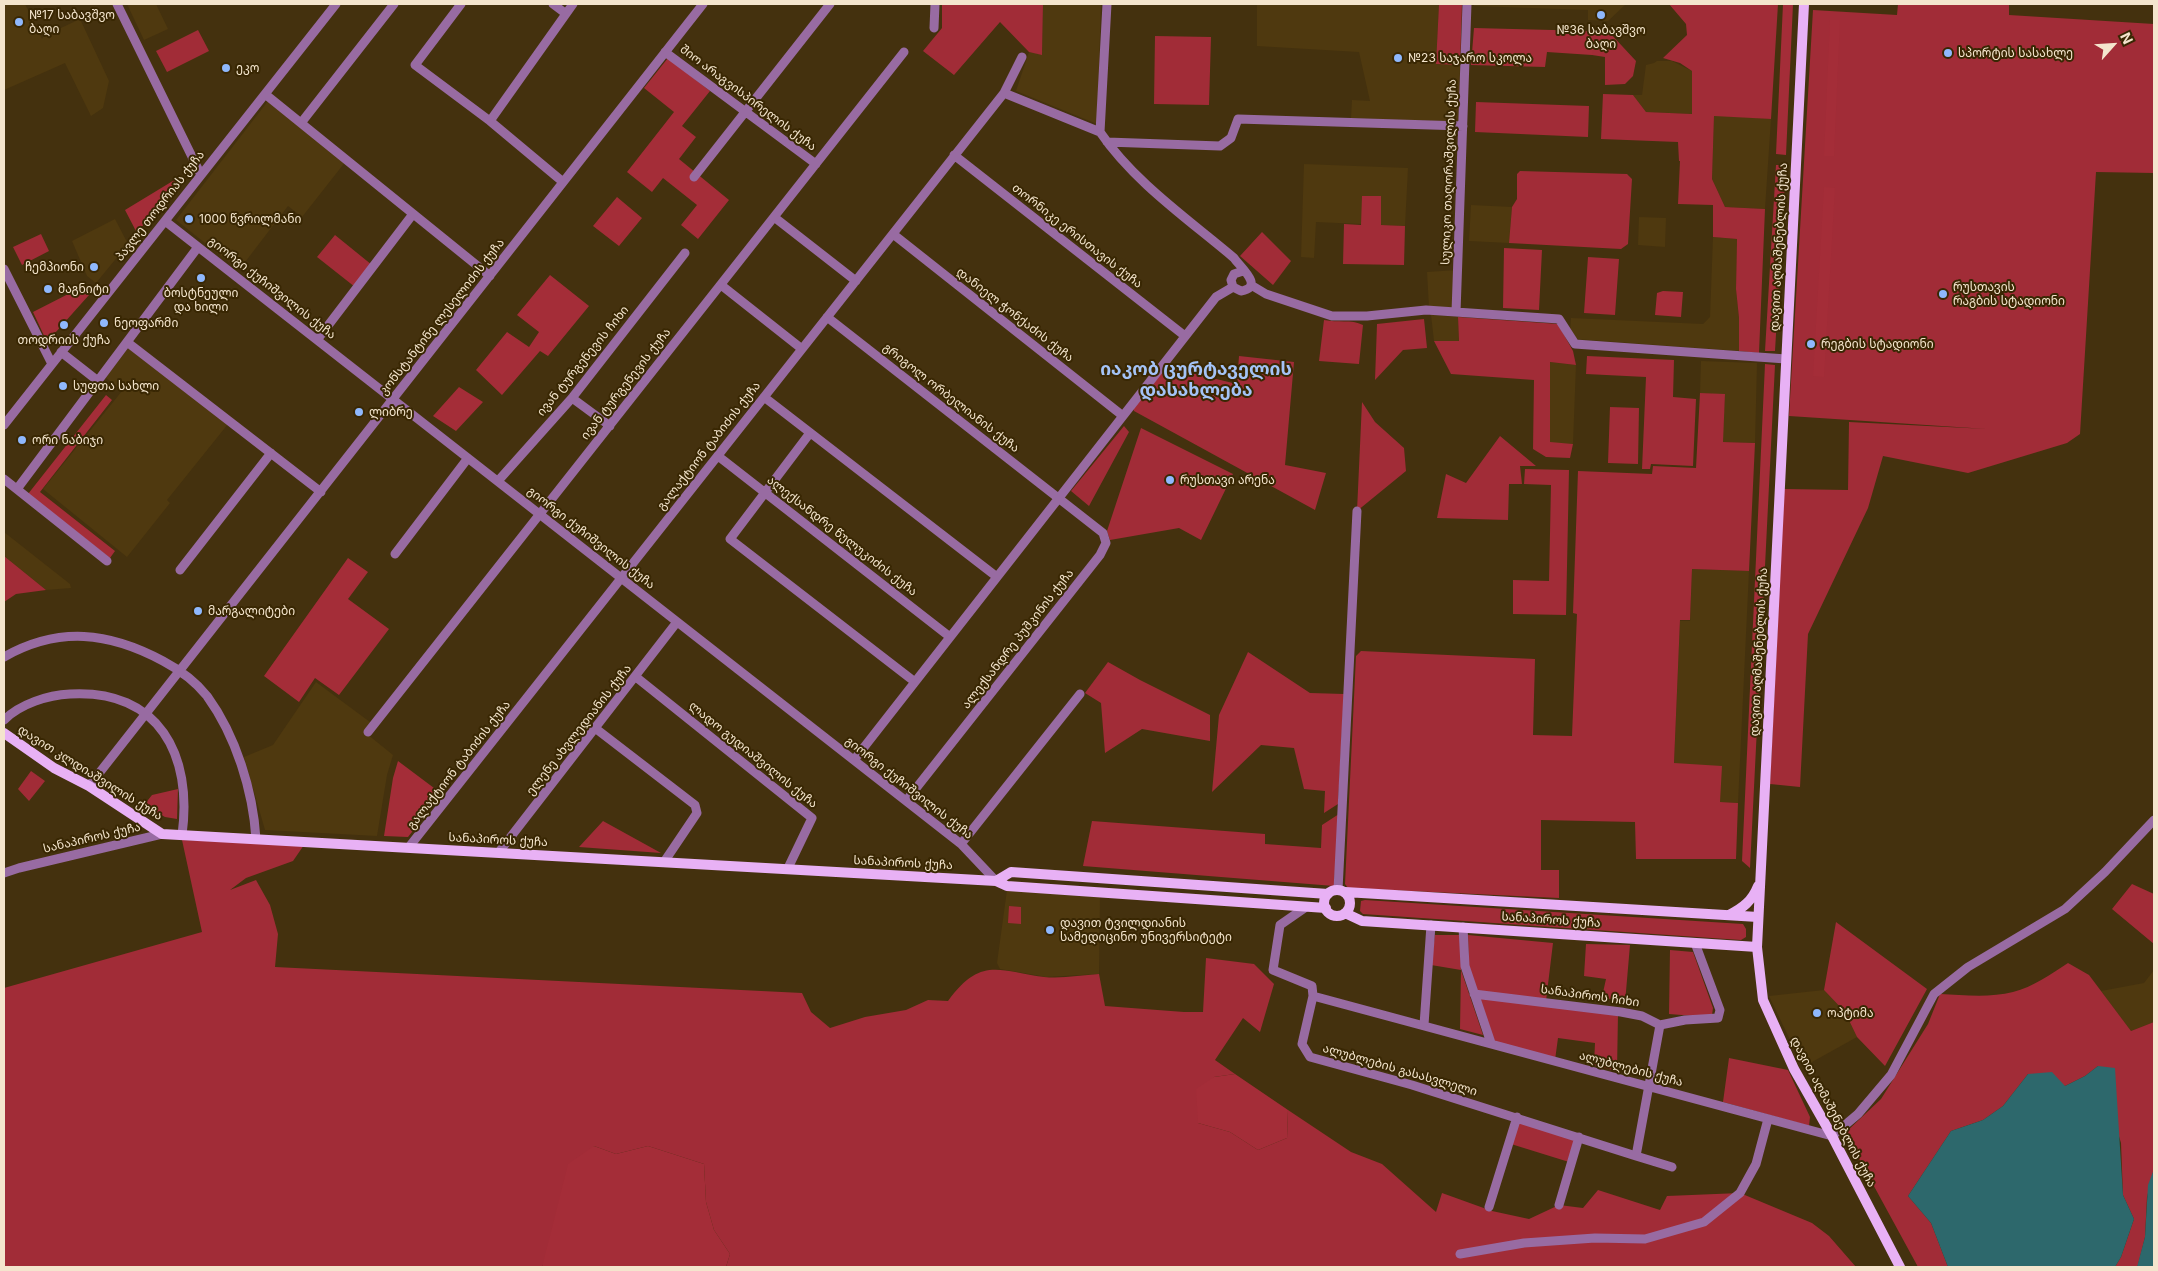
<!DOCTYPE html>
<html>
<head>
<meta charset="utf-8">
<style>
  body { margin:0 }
  #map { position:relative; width:2158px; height:1271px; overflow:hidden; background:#44310e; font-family:Inter,sans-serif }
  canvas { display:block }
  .frame { position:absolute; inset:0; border:5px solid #f4e5cd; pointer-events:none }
  .north { position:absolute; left:2088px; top:20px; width:50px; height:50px; -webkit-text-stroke:4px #392703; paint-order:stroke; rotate:64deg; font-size:14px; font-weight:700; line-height:20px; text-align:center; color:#f4e5cd }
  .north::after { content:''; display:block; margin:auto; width:18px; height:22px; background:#f4e5cd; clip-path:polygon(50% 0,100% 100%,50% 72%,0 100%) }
</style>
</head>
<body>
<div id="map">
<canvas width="2158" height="1271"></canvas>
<div class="frame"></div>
<div class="north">N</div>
</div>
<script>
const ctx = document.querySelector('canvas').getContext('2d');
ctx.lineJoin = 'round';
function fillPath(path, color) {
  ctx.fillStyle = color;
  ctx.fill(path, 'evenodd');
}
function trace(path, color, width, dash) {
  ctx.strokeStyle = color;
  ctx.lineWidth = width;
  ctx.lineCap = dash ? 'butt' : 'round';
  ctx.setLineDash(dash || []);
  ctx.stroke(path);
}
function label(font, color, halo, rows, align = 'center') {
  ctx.font = font + ' Inter,"Noto Sans Georgian",sans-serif';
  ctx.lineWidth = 4;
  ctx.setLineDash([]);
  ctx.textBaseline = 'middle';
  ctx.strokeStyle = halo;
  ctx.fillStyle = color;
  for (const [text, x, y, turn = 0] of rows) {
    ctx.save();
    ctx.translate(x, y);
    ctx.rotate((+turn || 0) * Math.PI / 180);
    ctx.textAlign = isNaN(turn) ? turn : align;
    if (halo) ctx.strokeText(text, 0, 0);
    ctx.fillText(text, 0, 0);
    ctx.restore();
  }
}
fillPath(new Path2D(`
  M4,4h21l17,35 2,-3 36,-17 29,62 -6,27 -12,8 -26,-53 -61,27z
  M127,4h29l12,25 -24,11z
  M1043,4h58l-4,120 -81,-33 13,-39 13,2z
  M1257,4h182l-3,60 24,1 -2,57 -107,-4 1,-18 18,1 -11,-49 -102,-6z
  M1474,4h152l-18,17 -20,-1v-10l-114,-4z
  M1657,61h15l20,10v43l-46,-2 -13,-17h9l4,-30 8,-2z
  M268,101l78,60 -44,56 -14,-11 -49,64 -63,-50z
  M1714,115l57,4 -6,90 -40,-2 -13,-28z
  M1304,164l104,4 -3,58 -89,-4 -2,36 -13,-1z
  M1471,205l41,2 -3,36 -40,-2z
  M1639,217l27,1 -1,29 -27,-2z
  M115,219l13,25 -32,39 -9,-7 -15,-35z
  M1713,237l24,2 -1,50 3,29v33l-164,-12 -5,-7 1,-14 132,6 7,-7z
  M1457,270l-2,38 -26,-1 -2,-35z
  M1431,315l27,2 1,24h-25z
  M130,346l98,78 -61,76 3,3 -43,54 -84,-68 79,-98 -17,-14z
  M1701,361l56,2 -2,80 -33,-1 3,-47 -25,-2z
  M1550,362l26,3 -3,79 -23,-1z
  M4,532l66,52 1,4 -25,2 -42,-34z
  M1692,569l57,2 -11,232 -18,-1 -46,-39 6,-142h10z
  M316,682l58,43 -7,9 26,21 -6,20 -10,61 -112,-6 -21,-73 29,-12z
  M1007,890l93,7 -1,77 -53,3 -46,-8 -3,-6z
  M2154,970v52l-23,9 -30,-40 43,-8z
  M1824,990l21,22 12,25 -54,30 -34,-71z`), '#4f390f');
fillPath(new Path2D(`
  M942,4h101l-1,51 -13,-3 -29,-30 -46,53 -31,-24 19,-23z
  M1439,4h23l-2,61 -24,-1z
  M1669,4h109l-7,115 -57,-3 -2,63 13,28 40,2 -6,144 -20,-2v-33l-3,-29 1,-50 -24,-2v-32l-35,-1 2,-43h-1l-1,-19 -77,-3 2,-45 30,1 13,17 46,2v-43l-12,-8 -17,-5 24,-23 -1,-11z
  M1898,4h111v11l145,9v149l-58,-1 -16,262 -13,9 -99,30 -85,-17 -15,52 -60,126 -8,153 -30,-3 14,-295 64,1 1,-68 138,7 -198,-13 24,-406 84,5z
  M198,30l11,21 -42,21 -11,-21z
  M1592,31l17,1 27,29 -3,15 -8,8 -20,1v-28l-13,-2z
  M1155,36l56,1 -2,68 -55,-1z
  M1476,102l113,4 -1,31 -113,-5z
  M1520,171l107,3 5,5 -4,65 -7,5 -112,-6 3,-36 5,-8v-25z
  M1362,196h19v29l24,1 -1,39 -61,-1 1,-40 17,1z
  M1262,232l29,29 -18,24 -33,-29z
  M41,234l8,17 -27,14 -9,-18z
  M335,235l37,30 -17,22 -38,-30z
  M1588,257l31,2 -4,56 -31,-2z
  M1458,317l100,7 15,27 3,14 -26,-3v80l23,2 -3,14 -24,-1 -13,-8 1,-69 -83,-6 -17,-33h25z
  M1424,319l3,29 -24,2 -28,30 2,-56z
  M1324,320c14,3 27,-1 39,5l-4,39 -40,-3z
  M1239,356l55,6 -9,103 41,8 -11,37 -181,-99 -1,-3 33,-41 71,17z
  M1587,356l87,4 -1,37 23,2 -3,67 -42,-2 -1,5h-8l4,-92 -60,-3z
  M1700,393l25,1 -2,48 32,1 -6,128 -57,-2 -2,51h-10l-6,143 48,3 -2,36 18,1 -2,56h-100l-1,-37 -94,-2v50h18v28l-211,-10 -3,-4 11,-228 5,-5 174,8 -2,76 39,1 5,-122 -4,-1 5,-142 74,3 1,-8 43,2z
  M1362,402l13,20 29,26 2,23 -49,40z
  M1610,407l29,1 -1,56 -30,-1z
  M1124,426l5,6 -40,74 -18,-15z
  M1141,428l92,46 -32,66 -22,-12 -69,12 -3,-9z
  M1500,436l36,30h-16l2,18h-13l-1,36 -71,-2 9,-44 20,9z
  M1525,469l44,1 -3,145 -53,-1v-34l36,1 2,-96 -27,-1z
  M4,556l42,34 -30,4 -12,8z
  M1248,652l62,41 34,1 -6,110 -14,9 1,-22 -21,-2 -10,-41 -33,-3 -49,47 7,-77z
  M1108,662l32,18 70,35v26l-68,-12 -37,24 -4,-50 -16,-10z
  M31,771l14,10 -16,20 -11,-12z
  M178,789l-1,30 -12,-2 -21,-12 8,-10z
  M1339,814l-5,72 -251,-20 9,-45 173,13v10l56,4 1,-23z
  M603,821l58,32 -82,-6z
  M182,840l122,5 -11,16 -47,17 -16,12 26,-10 14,25 8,29 -3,33 527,26 9,19 19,16 35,-11 41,-7 22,-10 20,1c33,-45 50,-30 96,-24 18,2 37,-2 55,-3l6,32 79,6h19l3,-54 48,6 20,20 -14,48 -17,-14 -28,42 20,14 -21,3 -16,46 32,9 28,18 29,-12 1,-28 63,42 31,12 54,48 6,-19 50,18 37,8 30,-14 24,3 15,-18 62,20 7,-14 73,-3 72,30 17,13 27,31h-1130l4,-13 -16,-24 -8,-28 -2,-38 -56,-18 -32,8 -22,-8 -52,121h-538v-279l198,-56z
  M2132,884l22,10v50l-42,-35z
  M1365,900l378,24 3,5v8l-5,3 -378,-26 -3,-3 1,-10z
  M1009,906l12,1v17l-13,-1z
  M1836,922l91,67 -42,77 -28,-29 -12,-25 -21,-22z
  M1435,935h26v35l22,65 -23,-6 1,-59 -30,-5z
  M1468,935l85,8 -7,58 -68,-8 -9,-25z
  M1586,944l44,1 -5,58 -23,-6 4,-18 -22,-3z
  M1670,950l23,2 20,56 -1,7 -5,2 -38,-3z
  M2068,963l21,12 42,56 23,-9v147l-7,28 -2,40 -7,28 -1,2h-22l6,-10 13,-38 -11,-24 -2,-52 -23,-77 -13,10 -20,10 -37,-12 -25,32 -20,14 -32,11 -43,65 23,27 17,44h-30l-73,-134 36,-34 47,-75 12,-30c23,1 50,4 73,-2 20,-5 38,-18 55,-29z
  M1477,996l141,18 -1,57 -23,-6 1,-22 -37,-5 -3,22 -62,-17z
  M1729,1058l59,12 22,47 -1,9 -86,-24z
  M1518,1121l58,18 -7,23 -58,-18z`), '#a12c37');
fillPath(new Path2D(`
  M1783,4h10l-7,151 -10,-1z
  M1830,20h10l-6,136h-10z
  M1474,28l118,3v24l-45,-3 -2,15 -74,-2z
  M668,58l42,33 -28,35 14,11 -17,22 50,41 -31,39 -17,-14 16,-20 -34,-27 -11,14 -25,-20 47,-60 -30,-24z
  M1776,165h10l-11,186h-10z
  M181,176l-44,57 -12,-23z
  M1824,187l11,1 -11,189 -11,-1z
  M617,197l25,21 -23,28 -26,-20z
  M1504,248l38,2 -3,60 -36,-2z
  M550,275l39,31 -41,50 -8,-5 -38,44 -26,-25 31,-38 22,15 10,-15 -22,-17z
  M80,288l9,7 -42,47 -14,-30z
  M1663,291l20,1 -2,25 -26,-2 2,-22z
  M1765,364l10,1 -25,503 -8,-7z
  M459,387l24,15 -27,29 -23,-15z
  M106,395l6,5 -72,92 75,59 -5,7 -82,-64z
  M348,558l20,14 -20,27 41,30 -50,66 -24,-17 -16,24 -35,-26z
  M398,761l44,33 -34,43 -24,-1 9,-58z
  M1235,1074l53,36 -1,28 -29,12 -28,-18 -32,-9 -2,-34 18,-12z
  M594,1146l22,8 32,-8 56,18 2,38 8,28 16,24 -4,13h-184l26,-103z`), '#a42d38');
fillPath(new Path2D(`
  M2098,1066l17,2 8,127 11,24 -13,38 -6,10h-167l-17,-44 -23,-27 43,-65 32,-11 20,-14 25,-32 24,-2 13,14 20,-10z
  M2154,1169v98h-17l8,-30 3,-52z`), '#2d686c');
trace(new Path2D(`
  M117,4l84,171
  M461,4l-46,61 75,56 73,61
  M553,4l12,9
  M934,28l1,-24
  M665,52l151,112
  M1004,93l96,39c34,50 88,87 134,126 6,9 31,29 7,33l-8,-4 -2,-7 3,-6 9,-3
  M265,94l225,182
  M490,121l83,-117
  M301,123l93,-119
  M1100,132l7,-128
  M1107,142l113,4 11,-8 7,-19 225,7
  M954,155l231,181
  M694,177l136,-173
  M774,217l82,64
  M165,221l796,623 35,37
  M893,234l230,182
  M4,269l48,95
  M721,285l81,64
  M1251,285l15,9 66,22h35l59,-6 133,9 16,25 211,15
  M1456,312l11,-308
  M827,317l276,216 3,10 -6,12 -194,246
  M317,340l96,-126
  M127,342l194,150
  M61,352l37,29
  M764,397l233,180
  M572,398l38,28
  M4,425l332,-421
  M810,433l-80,106 185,143
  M718,456l232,181
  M4,479l103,82
  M498,481l74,-83 113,-145
  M17,489l181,-242
  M395,554l73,-96
  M180,570l91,-117
  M4,657c55,-31 105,-25 159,4 17,9 32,20 44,35 29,40 46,95 49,143
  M636,677l176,141 -24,50
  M4,720c16,-16 44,-25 66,-26 89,-5 123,61 112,141
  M595,728l100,77 2,8 -33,49
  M368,732l536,-680
  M854,760l362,-463 17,-10
  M89,786l614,-782
  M961,844l119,-150
  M409,847l595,-754 18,-36
  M499,852l178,-230
  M4,873l15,-5 143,-34
  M1338,890l19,-379
  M1306,907l-26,18 -7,45 39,16 1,10 -11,48 8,13 102,28 224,71 24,-131
  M1463,927l2,39 26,77
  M1474,994l147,18 21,4 18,9 25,-5 33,-2 2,-8 -25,-67
  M1313,996l519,140 26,-22 33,-39 43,-81 34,-27 97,-58 40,-37 49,-52
  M1424,1025l7,-100
  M1636,1156l36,11
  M1559,1205l20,-68
  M1489,1207l28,-90
  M1460,1254l64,-11 71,-5 50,1 59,-17 36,-29 16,-29 12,-45`), '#986ba2', 9);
trace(new Path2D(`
  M1804,4l-47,943 6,53 31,69 38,67 68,131
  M4,733l50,35 35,18 73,48 834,47 11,5 319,22
  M996,881l15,-9 317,22
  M1324 903a13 13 0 1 1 26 0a13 13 0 1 1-26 0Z
  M1345,892l413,25
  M1345,913l17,8 395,26
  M1729,915c14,-7 23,-14 29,-29`), '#e8b1f5', 10);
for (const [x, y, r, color] of [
  [1601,15,5,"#8fb8fd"],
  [19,22,5,"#8fb8fd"],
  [1948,53,5,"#8fb8fd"],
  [1398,58,5,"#8fb8fd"],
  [226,68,5,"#8fb8fd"],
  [189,219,5,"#8fb8fd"],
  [94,267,5,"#8fb8fd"],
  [201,278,5,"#8fb8fd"],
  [48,289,5,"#8fb8fd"],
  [1943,294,5,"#8fb8fd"],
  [104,323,5,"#8fb8fd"],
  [64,325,5,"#8fb8fd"],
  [1811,344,5,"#8fb8fd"],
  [63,386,5,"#8fb8fd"],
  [359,412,5,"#8fb8fd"],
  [22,440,5,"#8fb8fd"],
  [1170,480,5,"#8fb8fd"],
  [198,611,5,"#8fb8fd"],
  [1050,930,5,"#8fb8fd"],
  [1817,1013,5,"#8fb8fd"]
]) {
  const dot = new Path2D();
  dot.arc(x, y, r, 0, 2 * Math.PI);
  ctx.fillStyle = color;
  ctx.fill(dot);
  trace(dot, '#392703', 2);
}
label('12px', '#f4e5cd', '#392703', [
  ["№17 საბავშვო",29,15],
  ["ბაღი",29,29],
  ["№36 საბავშვო",1601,30,"center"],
  ["ბაღი",1601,44,"center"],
  ["სპორტის სასახლე",1958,53],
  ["№23 საჯარო სკოლა",1408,58],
  ["ეკო",236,68],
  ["1000 წვრილმანი",199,219],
  ["ჩემპიონი",84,267,"right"],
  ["რუსთავის",1953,287],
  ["რაგბის სტადიონი",1953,301],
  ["მაგნიტი",58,289],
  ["ბოსტნეული",201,293,"center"],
  ["და ხილი",201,307,"center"],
  ["ნეოფარმი",114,323],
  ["თოდრიის ქუჩა",64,340,"center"],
  ["რეგბის სტადიონი",1821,344],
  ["სუფთა სახლი",73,386],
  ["ლიბრე",369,412],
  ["ორი ნაბიჯი",32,440],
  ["რუსთავი არენა",1180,480],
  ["მარგალიტები",208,611],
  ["დავით ტვილდიანის",1060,923],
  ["სამედიცინო უნივერსიტეტი",1060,937],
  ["ოპტიმა",1827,1013]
], 'left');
label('12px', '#f4e5cd', '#392703', [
  ["შიო არაგვისპირელის ქუჩა",748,98,37],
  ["სულიკო თაღორაშვილის ქუჩა",1449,172,-88],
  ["პავლე თოდრიას ქუჩა",160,206,-52],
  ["თორნიკე ერისთავის ქუჩა",1077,236,38],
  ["დავით აღმაშენებლის ქუჩა",1779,247,-87],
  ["გიორგი ქუჩიშვილის ქუჩა",272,288,38],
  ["დანიელ ჭონქაძის ქუჩა",1015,315,38],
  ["კონსტანტინე ლესელიძის ქუჩა",442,317,-52],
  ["ივან ტურგენევის ჩიხი",583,361,-51],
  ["ივან ტურგენევის ქუჩა",626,384,-52],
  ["გრიგოლ ორბელიანის ქუჩა",951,398,38],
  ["გალაქტიონ ტაბიძის ქუჩა",709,446,-52],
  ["ალექსანდრე წულუკიძის ქუჩა",842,536,38],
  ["გიორგი ქუჩიშვილის ქუჩა",591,538,38],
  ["ალექსანდრე პუშკინის ქუჩა",1018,639,-52],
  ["დავით აღმაშენებლის ქუჩა",1759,652,-87],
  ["ელენე ახვლედიანის ქუჩა",579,730,-52],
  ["ლადო გუდიაშვილის ქუჩა",753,755,39],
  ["გალაქტიონ ტაბიძის ქუჩა",459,765,-52],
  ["დავით კლდიაშვილის ქუჩა",90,773,32],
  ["გიორგი ქუჩიშვილის ქუჩა",909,788,38],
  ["სანაპიროს ქუჩა",92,838,-13],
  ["სანაპიროს ქუჩა",498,840,3],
  ["სანაპიროს ქუჩა",903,863,3],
  ["სანაპიროს ქუჩა",1551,920,4],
  ["სანაპიროს ჩიხი",1590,996,8],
  ["ალუბლების ქუჩა",1631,1069,15],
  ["ალუბლების გასასვლელი",1400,1070,16],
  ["დავით აღმაშენებლის ქუჩა",1833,1112,62]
]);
label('bold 18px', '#a4c3f6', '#392703', [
  ["იაკობ ცურტაველის",1196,370],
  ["დასახლება",1196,391]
]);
</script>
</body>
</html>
